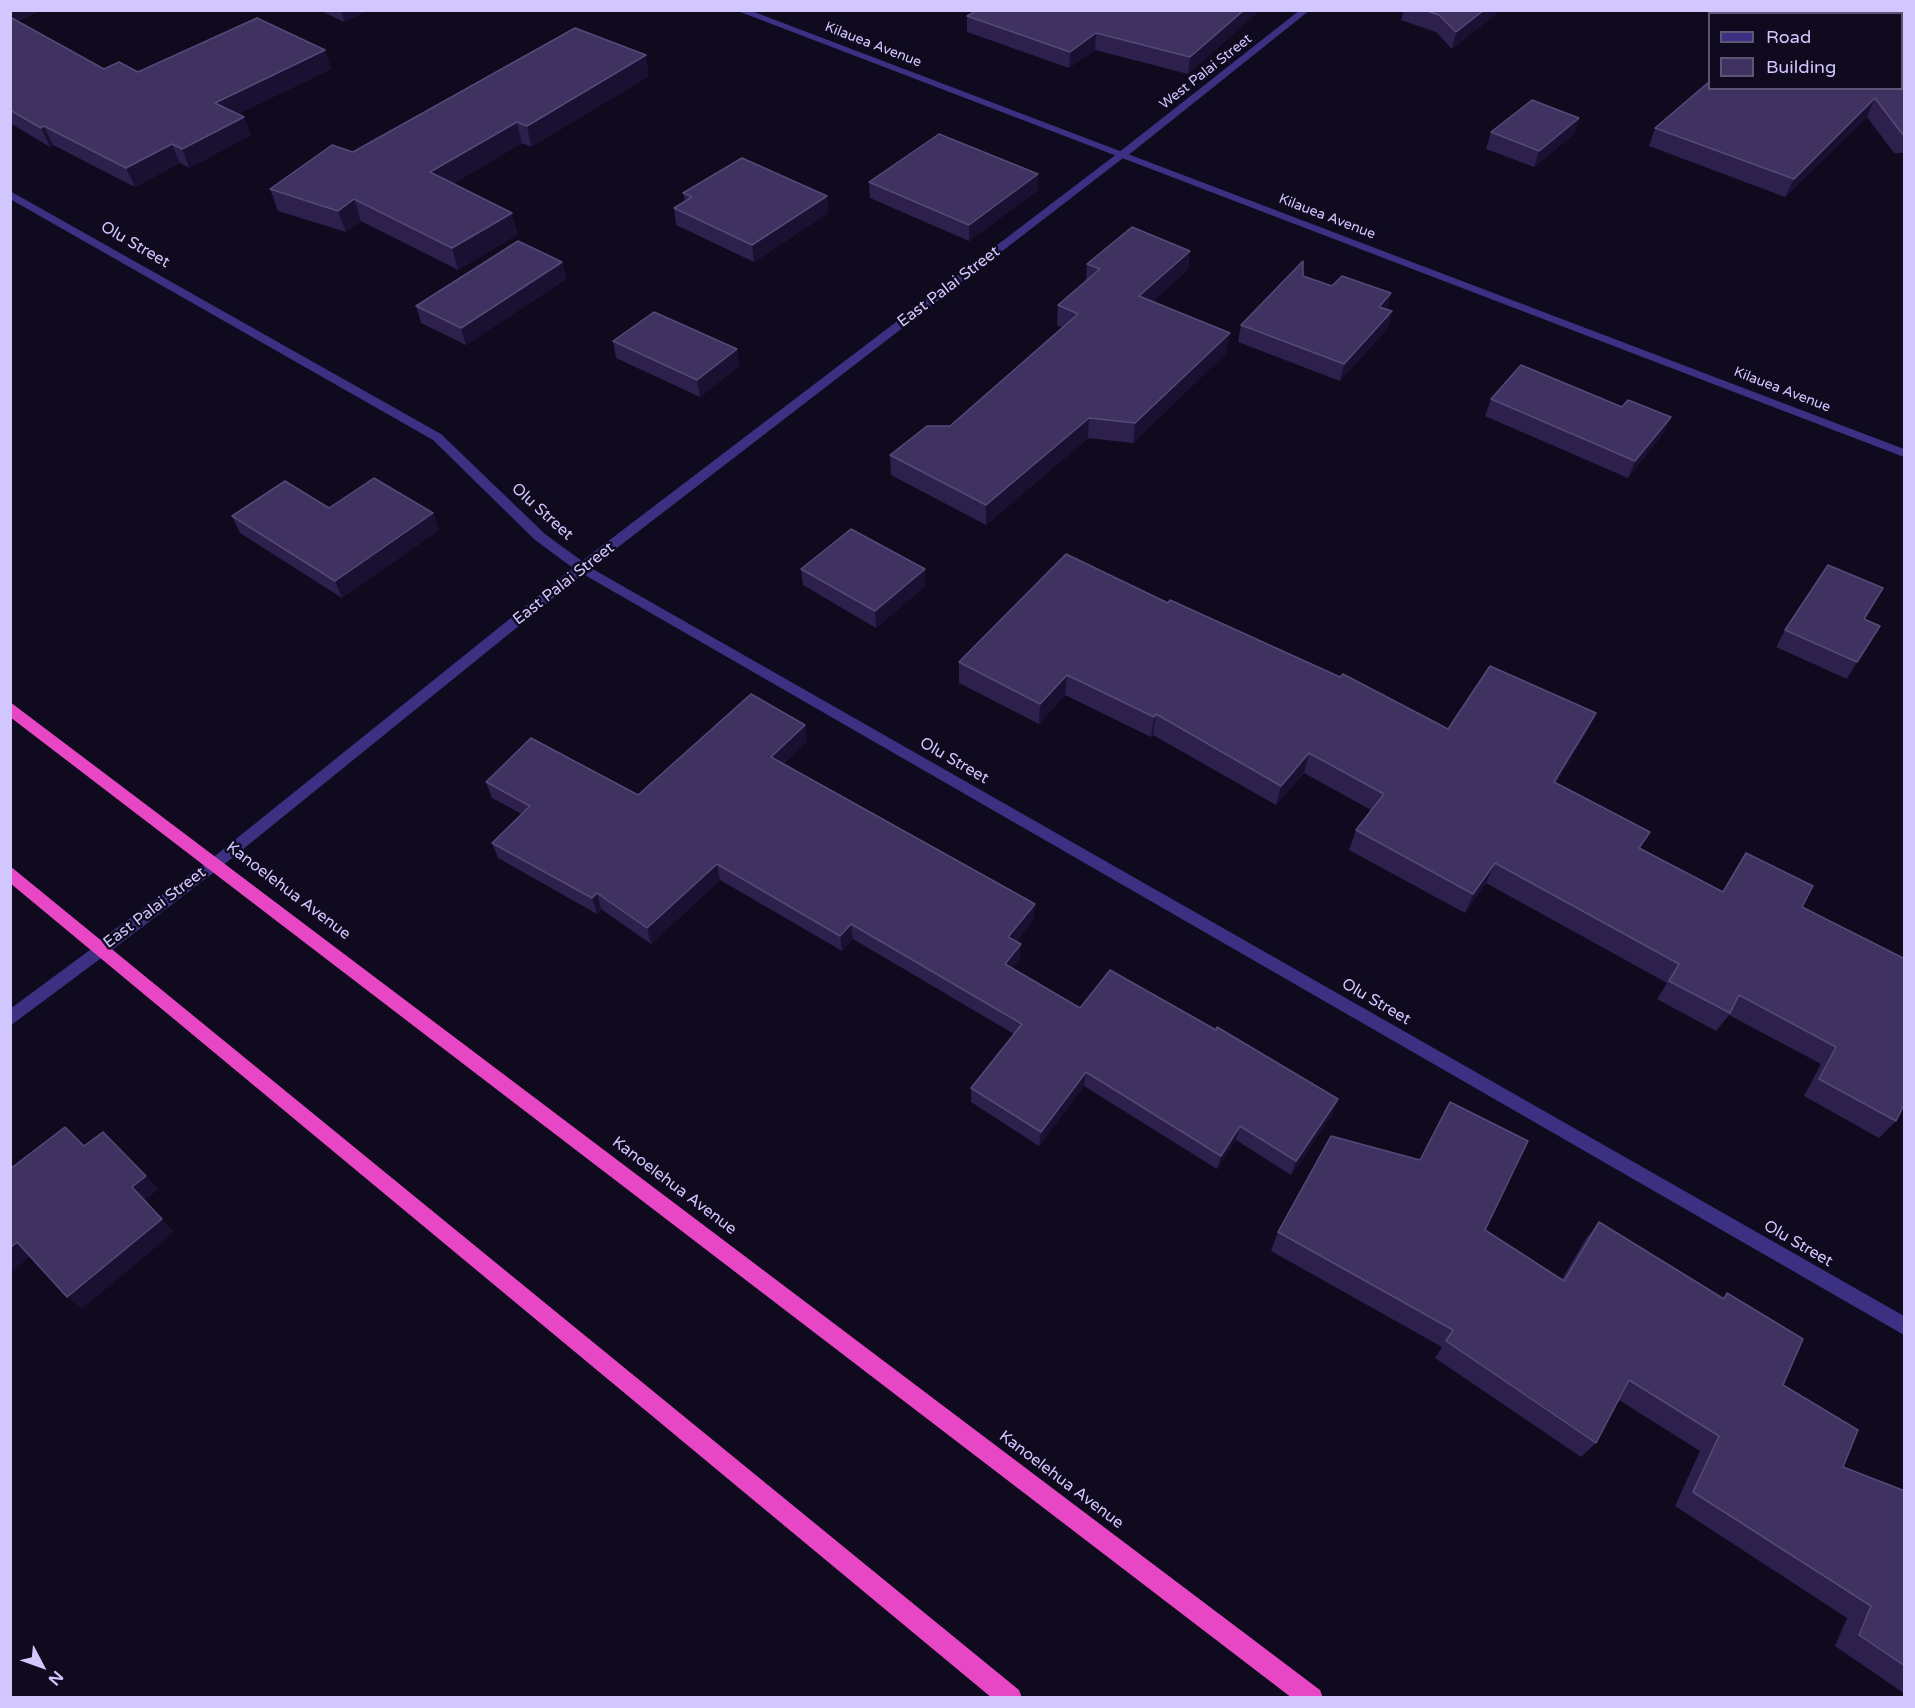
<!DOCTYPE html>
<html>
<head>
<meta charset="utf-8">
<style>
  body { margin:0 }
  #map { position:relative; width:1915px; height:1708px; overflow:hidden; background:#0f0a1e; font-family:"Varela Round",sans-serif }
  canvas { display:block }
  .frame { position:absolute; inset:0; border:12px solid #d2c6ff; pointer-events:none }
  .legend { position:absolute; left:1708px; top:12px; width:195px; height:78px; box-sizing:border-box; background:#0f0a1e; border:2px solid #5d5578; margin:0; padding:8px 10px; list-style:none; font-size:18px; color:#d2c6ff }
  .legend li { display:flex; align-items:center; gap:12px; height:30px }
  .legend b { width:30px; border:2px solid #5d5578 }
  .north { position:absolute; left:12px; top:1636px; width:60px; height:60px; -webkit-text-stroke:4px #0f0a1e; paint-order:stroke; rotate:131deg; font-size:16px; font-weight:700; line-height:24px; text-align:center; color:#d2c6ff }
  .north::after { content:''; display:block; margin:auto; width:21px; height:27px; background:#d2c6ff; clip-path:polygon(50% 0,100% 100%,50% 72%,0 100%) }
</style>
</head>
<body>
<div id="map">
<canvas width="1915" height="1708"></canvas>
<div class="frame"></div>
<ul class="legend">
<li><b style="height:8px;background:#3b3081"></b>Road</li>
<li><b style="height:16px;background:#3f3260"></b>Building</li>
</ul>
<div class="north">N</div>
</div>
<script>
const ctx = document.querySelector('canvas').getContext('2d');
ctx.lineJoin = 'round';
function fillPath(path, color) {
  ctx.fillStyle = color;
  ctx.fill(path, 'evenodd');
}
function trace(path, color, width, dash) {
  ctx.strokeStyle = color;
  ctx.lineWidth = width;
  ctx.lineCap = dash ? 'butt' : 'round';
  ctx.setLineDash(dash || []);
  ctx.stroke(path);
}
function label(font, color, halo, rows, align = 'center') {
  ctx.font = font + ' "Varela Round",sans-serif';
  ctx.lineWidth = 5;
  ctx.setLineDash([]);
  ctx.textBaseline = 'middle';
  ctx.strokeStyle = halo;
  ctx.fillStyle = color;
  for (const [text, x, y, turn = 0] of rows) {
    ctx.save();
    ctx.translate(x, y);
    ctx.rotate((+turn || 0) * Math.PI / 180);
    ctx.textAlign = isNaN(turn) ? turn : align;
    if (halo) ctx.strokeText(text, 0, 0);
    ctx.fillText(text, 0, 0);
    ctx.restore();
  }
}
fillPath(new Path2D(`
  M1300,10h10l-184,147h-8v-4z`), '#3b3081');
fillPath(new Path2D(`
  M1118,153l9,2 -536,413 1313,748v19l-1321,-761 -362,293 -113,86 -6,2 -6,-2 -2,-5 2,-5 115,-84 362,-291 -38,-28 -102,-100 -423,-241v-8l431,243 104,100 37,27z`), '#3b3081');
fillPath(new Path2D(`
  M735,10h14l1155,439v8z
  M102,941l6,2 2,5 -2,5 -98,73v-17z`), '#3b3081');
fillPath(new Path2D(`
  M10,702l1310,988 3,8h-31l-1282,-981z
  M10,866l1009,824 3,8h-30l-982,-815z`), '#e747c4');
fillPath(new Path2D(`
  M10,10h31l-24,11 87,48 34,3 187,-22 6,19 -93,45 6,3 7,18 -62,33 -9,-5 -45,24 -82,-42 -3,2 -40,-24z
  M319,10h49l-24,12z
  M978,10h282l-72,64 -93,-24 -26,18 -102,-36v-16z
  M1404,10h97l-49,39 -16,-17 -35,-12z
  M1905,10v143h-11l-27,-36 -82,80 -136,-51 6,-18z
  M649,76l-118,71 -9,-4 -69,41 65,50 -60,36 -97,-49 -15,11 -68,-21 -8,-22 83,-37z
  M1579,118l-5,16 -40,33 -48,-18 5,-17z
  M1038,174v16l-69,51 -99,-43 -1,-16z
  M683,193l144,3 1,17 -74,49 -78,-37 -2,-17 11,-7z
  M1190,251l-2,19 -36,32 78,31 -4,20 -93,90 -45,-5 -102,87 -95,-50 -1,-20 60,-29 112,-99 -5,-2 1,-20 28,-24 1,-17z
  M562,262l4,17 -100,66 -45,-22 -5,-17z
  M1303,276l84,34 1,18 -48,53 -102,-39 3,-17z
  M613,341l124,8 2,17 -39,31 -84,-39z
  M1491,399l131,8 49,10 -8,17 -35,44 -143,-62z
  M329,508l104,5 6,17 -97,68 -102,-65 -8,-17z
  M801,569l124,17 -49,42 -73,-43z
  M1168,603l280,126 148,-16 -10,20 -30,50 85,65 81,44 24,-39 56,54 103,52v147h-2l-7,15 -17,17 -75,-42 17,-32 -92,-49 -13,16 -59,-32 10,-16 -181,-100 -21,30 -116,-63 7,-20 15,-20 -67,-37 -28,32 -123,-70 -2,2 -86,-42 -26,29 -80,-41v-21z
  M1864,619l-7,43 -10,17 -71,-32 9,-17z
  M805,725l2,16 -24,23 251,155 -18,23 4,17 -8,9 68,40 253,105 -42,62 -55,-35 -19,29 -133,-83 -45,60 -68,-44v-14l43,-54 -161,-95 -11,12 -122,-71 -69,64 -50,-35 -4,5 -99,-56 -6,-15 30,-29 -30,-16 -6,-16 152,13z
  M1599,1222l123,76 5,-5 56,92 60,82 62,24v203l-70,-48 12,-28 -172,-112 25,-55 -81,-51 -23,43 -15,14 -146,-99 7,-11 -171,-96 7,-19 207,-2 77,49 23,-39z`), '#2d204d');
fillPath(new Path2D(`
  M10,10h31l-31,13z
  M341,10h27l-24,12z
  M1244,10h16l-72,64 2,-17z
  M1484,10h17l-49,39 4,-17z
  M1096,33l-1,17 -26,18 1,-16z
  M325,50l6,19 -109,53 -7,-19z
  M646,55l3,21 -118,71 -4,-21z
  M1875,98l-8,19 -82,80 9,-18z
  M244,117l7,18 -62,33 -7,-19z
  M1579,118l-5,16 -40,33 5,-16z
  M517,122l5,21 -86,51 -6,-22z
  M44,126l9,19 -3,2 -9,-19z
  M172,144l8,19 -45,24 -9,-19z
  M1038,174v16l-69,51v-16z
  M827,196l1,17 -74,49 -2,-17z
  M354,199l7,22 -15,11 -8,-21z
  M512,213l6,21 -60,36 -6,-22z
  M1190,251l-2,19 -51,46 2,-20z
  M562,262l4,17 -100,66 -5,-17z
  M1391,293l-4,17 -8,-3z
  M1392,311l-4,17 -48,53 4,-17z
  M1230,333l-4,20 -93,90 2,-20z
  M737,349l2,17 -39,31 -3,-17z
  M1671,417l-8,17 -35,44 7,-17z
  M1089,418l-1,20 -102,87v-20z
  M433,513l6,17 -97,68 -7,-17z
  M925,569v17l-49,42 -1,-17z
  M1067,675l-2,20 -26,29 1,-20z
  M1596,713l-10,20 -41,69 9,-20z
  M1156,714l-3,21 -2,2 3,-20z
  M805,725l2,16 -34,32 -2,-16z
  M1309,753l-5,20 -28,32 5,-19z
  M1495,863l-9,20 -21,30 8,-19z
  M717,864l3,16 -69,64 -4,-16z
  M597,893l4,16 -4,5 -5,-16z
  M1035,904l-1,15 -26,34v-16z
  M851,924l2,15 -11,12 -2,-15z
  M1021,944l-1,15 -16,20 1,-15z
  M1086,1072l-2,14 -45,60 2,-14z
  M1338,1099l-5,14 -42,62 5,-14z
  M1240,1126l-4,14 -19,29 4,-13z
  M146,1176l13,13 -14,11 29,32 -92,77 -15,-12 65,-110z
  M17,1242l15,12 -22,21v-27z`), '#1a1032');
const building = new Path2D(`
  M978,10h266l-54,47 -94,-24 -26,19 -103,-36z
  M1424,10h60l-28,22 -17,-17z
  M1781,10h124v125h-2l-28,-37 -81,81 -139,-51 55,-47v7h192v-74h-125z
  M10,17l94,52 15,-7 19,10 119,-54 68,32 -110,53 29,14 -62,32 -10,-5 -46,24 -82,-42 -3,2 -31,-18z
  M575,28l71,27 -119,71 -10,-4 -87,50 82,41 -60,35 -98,-49 -16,12 -68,-22 62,-44 21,7z
  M1532,100l47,18 -40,33 -48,-19z
  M939,134l99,40 -69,51 -100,-43z
  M742,158l85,38 -75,49 -78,-37 18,-11 -9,-4z
  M1132,227l58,24 -51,45 91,37 -95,90 -46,-5 -103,87 -96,-50 37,-29h23l128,-112 -20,-9 42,-36 -13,-5z
  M518,241l44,21 -101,66 -45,-22z
  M1303,261v15l29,10 10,-10 49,17 -12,14 13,4 -48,53 -103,-39z
  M654,312l83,37 -40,31 -84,-39z
  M1521,365l101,42 6,-7 43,17 -36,44 -144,-62z
  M374,478l59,35 -98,68 -103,-65 53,-35 44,27z
  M851,529l74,40 -50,42 -74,-42z
  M1066,554l102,49 2,-3 170,77 3,-3 105,55 42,-63 106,47 -42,69 96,50 -11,16 84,44 23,-39 67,33 -11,21 103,52v144l-9,18 -77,-42 17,-32 -97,-52 -9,18 -61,-32 10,-17 -184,-101 -22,31 -117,-64 28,-36 -75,-41 -28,33 -125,-72 -2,3 -87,-42 -27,29 -81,-42z
  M1828,565l55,23 -19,31 16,7 -23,36 -72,-32z
  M751,694l54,31 -34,32 264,147 -27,33 13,7 -16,20 75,44 30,-38 106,60 1,-3 121,72 -42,62 -56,-35 -19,30 -135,-84 -45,60 -70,-44 51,-64 -171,-100 -11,12 -123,-72 -70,64 -50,-35 -5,5 -100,-55 38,-37 -44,-24 45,-44 107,57z
  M1450,1102l78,39 -43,89 79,51 35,-59 125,77 3,-6 76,46 -20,46 75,45 -15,37 62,24v175l-46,-31 12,-29 -178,-114 26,-56 -90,-56 -33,63 -150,-102 7,-11 -175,-98 53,-96 89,24z
  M65,1127l19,19 19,-14 43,44 -14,11 30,32 -95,78 -50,-55 -7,6v-79z`);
fillPath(building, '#3f3260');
trace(building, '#564979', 1.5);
label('14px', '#d2c6ff', '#0f0a1e', [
  ["Kilauea Avenue",873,45,21],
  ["West Palai Street",1206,72,-38],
  ["Kilauea Avenue",1327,217,21],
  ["Kilauea Avenue",1782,390,21]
]);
label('16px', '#d2c6ff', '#0f0a1e', [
  ["Olu Street",135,245,30],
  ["East Palai Street",949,287,-37],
  ["Olu Street",542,512,42],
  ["East Palai Street",564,584,-38],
  ["Olu Street",954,761,30],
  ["Kanoelehua Avenue",288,891,37],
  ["East Palai Street",155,908,-37],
  ["Olu Street",1376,1002,30],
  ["Kanoelehua Avenue",674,1186,37],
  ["Olu Street",1798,1244,30],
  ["Kanoelehua Avenue",1061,1480,37]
]);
</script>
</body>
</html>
